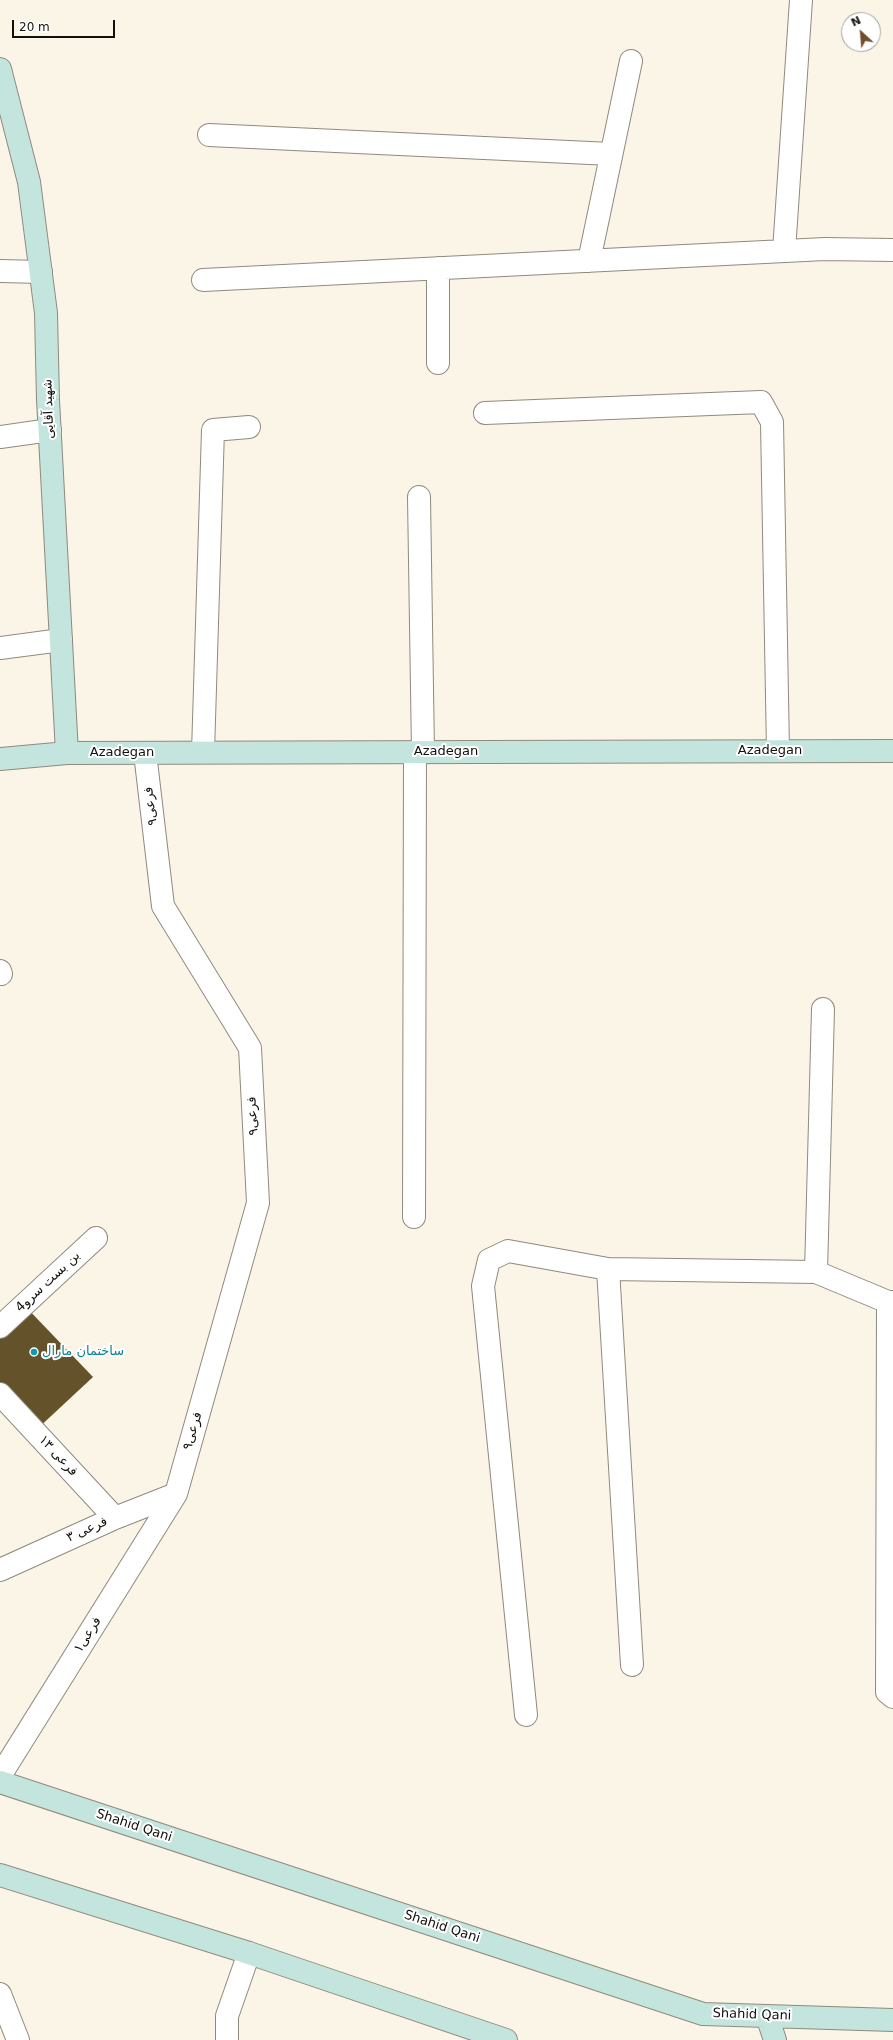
<!DOCTYPE html>
<html>
<head>
<meta charset="utf-8">
<style>
  body { margin:0 }
  #map { position:relative; width:893px; height:2040px; overflow:hidden; background:#fbf5e7; font-family:"DejaVu Sans",sans-serif }
  canvas { display:block }
  .north { position:absolute; left:841px; top:12px; width:40px; height:40px; box-sizing:border-box; background:#fff; border:1px solid #a09f9d; border-radius:50%; rotate:334deg; font-size:11px; font-weight:700; line-height:16px; text-align:center; color:#12100b }
  .north::after { content:''; display:block; margin:auto; width:14px; height:18px; background:#744e2a; clip-path:polygon(50% 0,100% 100%,50% 72%,0 100%) }
  .scale { position:absolute; left:12px; top:20px; width:103px; height:18px; box-sizing:border-box; border:2px solid #12100b; border-top:0; padding-left:5px; font-size:12px; line-height:14px; white-space:nowrap; color:#12100b; -webkit-text-stroke:3px #fff; paint-order:stroke }
</style>
</head>
<body>
<div id="map">
<canvas width="893" height="2040"></canvas>
<div class="north">N</div>
<div class="scale">20 m</div>
</div>
<script>
const ctx = document.querySelector('canvas').getContext('2d');
ctx.lineJoin = 'round';
function fillPath(path, color) {
  ctx.fillStyle = color;
  ctx.fill(path, 'evenodd');
}
function trace(path, color, width, dash) {
  ctx.strokeStyle = color;
  ctx.lineWidth = width;
  ctx.lineCap = dash ? 'butt' : 'round';
  ctx.setLineDash(dash || []);
  ctx.stroke(path);
}
function label(font, color, halo, rows, align = 'center') {
  ctx.font = font + ' "DejaVu Sans","Noto Naskh Arabic",sans-serif';
  ctx.lineWidth = 4;
  ctx.setLineDash([]);
  ctx.textBaseline = 'middle';
  ctx.strokeStyle = halo;
  ctx.fillStyle = color;
  for (const [text, x, y, turn = 0] of rows) {
    ctx.save();
    ctx.translate(x, y);
    ctx.rotate((+turn || 0) * Math.PI / 180);
    ctx.textAlign = isNaN(turn) ? turn : align;
    if (halo) ctx.strokeText(text, 0, 0);
    ctx.fillText(text, 0, 0);
    ctx.restore();
  }
}
fillPath(new Path2D(`
  M24,1305l69,72 -58,54 -35,-37v-67z`), '#64532a');
const street = new Path2D(`
  M209,135l402,19
  M784,251l17,-251
  M589,261l42,-200
  M438,268v95
  M0,271l41,1
  M203,280l622,-31 68,1
  M485,413l276,-11 11,20 6,329
  M0,437l50,-7
  M419,497l4,255
  M0,648l61,-8
  M203,752l10,-322 36,-3
  M0,971l1,3
  M414,1217l1,-465
  M608,1269l24,396
  M816,1272l7,-263
  M888,1302l-1,390 6,5
  M0,1327l96,-89
  M0,1394l115,124
  M0,1570l115,-52 61,-24
  M526,1715l-43,-429 6,-26 19,-9 100,18 208,3 72,30h5
  M0,1776l176,-282 82,-291 -8,-155 -87,-142 -18,-153
  M0,1994l18,46
  M227,2040v-24l22,-63`);
const secondary = new Path2D(`
  M0,69l29,113 17,131 2,87 19,353
  M0,759l67,-6 826,-2
  M0,1782l703,232 190,6
  M0,1875l249,78 257,87
  M767,2016l8,24`);
trace(street, '#908a7e', 24);
trace(secondary, '#908a7e', 24);
trace(street, '#fff', 22);
trace(secondary, '#c3e5de', 22);
for (const [x, y, r, color] of [
  [34,1352,4,"#0f9aa8"]
]) {
  const dot = new Path2D();
  dot.arc(x, y, r, 0, 2 * Math.PI);
  ctx.fillStyle = color;
  ctx.fill(dot);
  trace(dot, '#fff', 1.5);
}
label('13px', '#12100b', '#fff', [
  ["شهید آقایی",49,409,-92],
  ["Azadegan",770,751],
  ["Azadegan",446,752],
  ["Azadegan",122,753],
  ["فرعی۹",151,806,-97],
  ["فرعی۹",253,1116,-93],
  ["بن بست سرو4",48,1282,-43],
  ["فرعی۹",193,1431,-74],
  ["فرعی ۱۳",58,1456,47],
  ["فرعی ۳",87,1530,-24],
  ["فرعی۱",88,1635,-58],
  ["Shahid Qani",134,1826,18],
  ["Shahid Qani",442,1927,18],
  ["Shahid Qani",752,2015,2]
]);
label('13px', '#0d838f', '#fff', [
  ["ساختمان مارال",42,1352]
], 'left');
</script>
</body>
</html>
